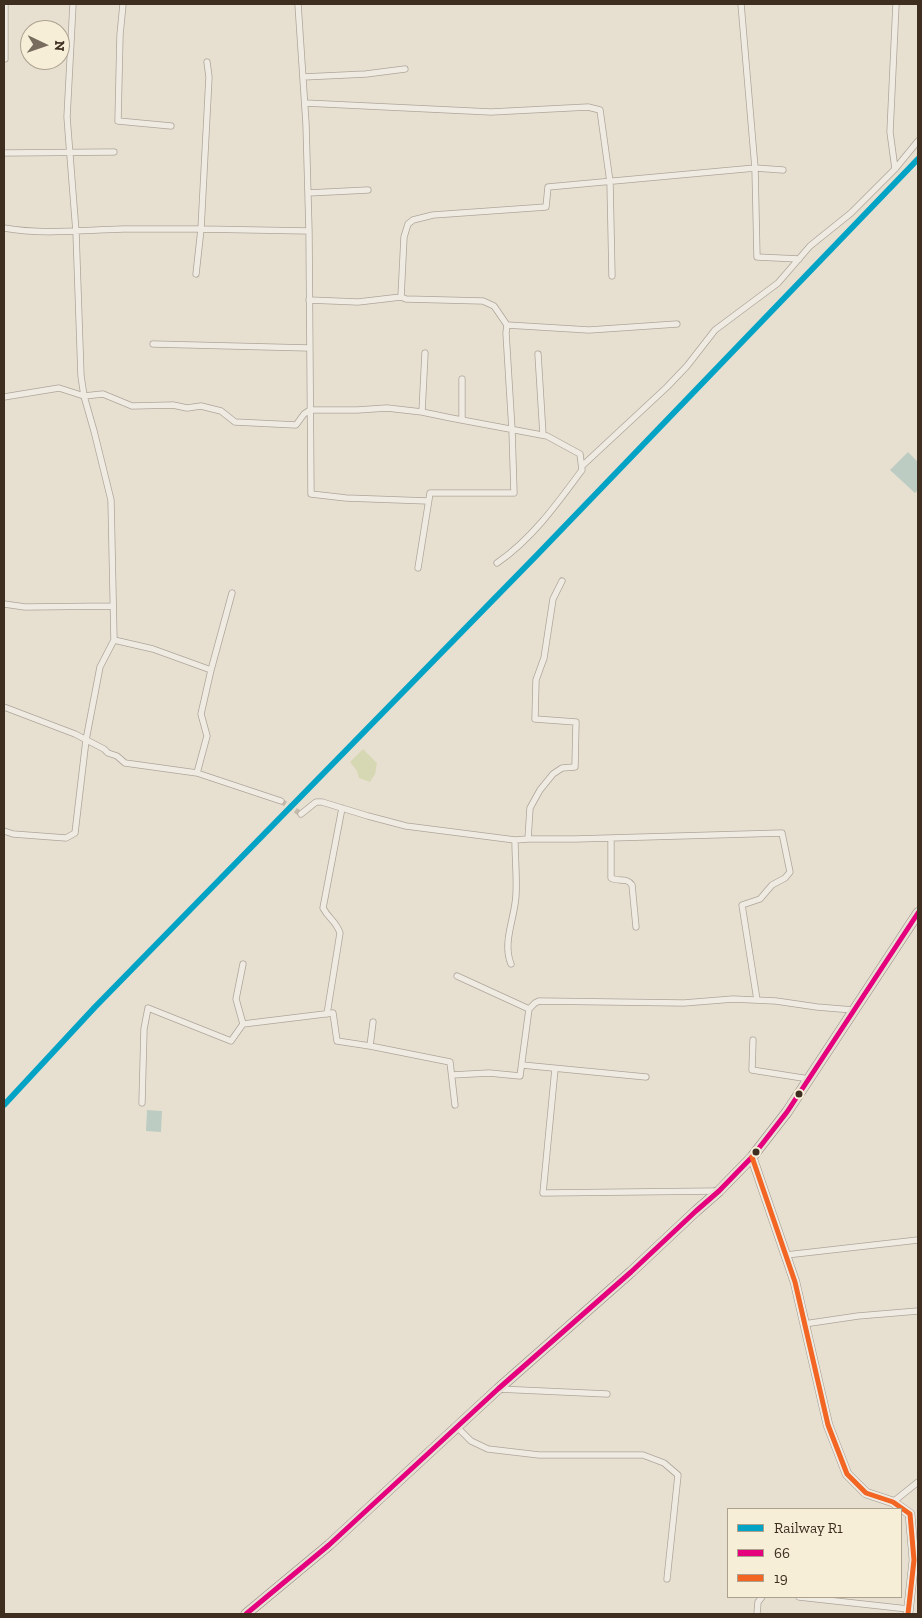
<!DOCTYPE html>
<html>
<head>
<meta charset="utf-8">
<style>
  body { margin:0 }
  #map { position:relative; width:922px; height:1618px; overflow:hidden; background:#e7e0d1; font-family:"Zilla Slab",serif }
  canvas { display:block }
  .frame { position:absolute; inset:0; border:5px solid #3d2e20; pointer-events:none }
  .legend { position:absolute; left:727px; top:1508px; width:175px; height:90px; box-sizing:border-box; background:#f7eed8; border:1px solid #ada18e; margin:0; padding:6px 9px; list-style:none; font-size:15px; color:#3d2e20 }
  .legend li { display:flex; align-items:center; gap:10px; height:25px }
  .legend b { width:25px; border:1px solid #ada18e }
  .north { position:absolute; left:20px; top:20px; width:50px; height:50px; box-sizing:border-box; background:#f7eed8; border:1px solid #ada18e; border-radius:50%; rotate:93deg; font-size:14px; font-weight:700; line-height:20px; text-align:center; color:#3d2e20 }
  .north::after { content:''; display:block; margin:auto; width:18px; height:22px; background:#786c5e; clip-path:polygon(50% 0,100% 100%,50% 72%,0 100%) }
</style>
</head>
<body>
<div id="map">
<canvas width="922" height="1618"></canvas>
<div class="frame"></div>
<ul class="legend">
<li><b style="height:6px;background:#03a3c5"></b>Railway R1</li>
<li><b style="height:6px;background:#e5007d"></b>66</li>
<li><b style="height:6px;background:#f26522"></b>19</li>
</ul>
<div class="north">N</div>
</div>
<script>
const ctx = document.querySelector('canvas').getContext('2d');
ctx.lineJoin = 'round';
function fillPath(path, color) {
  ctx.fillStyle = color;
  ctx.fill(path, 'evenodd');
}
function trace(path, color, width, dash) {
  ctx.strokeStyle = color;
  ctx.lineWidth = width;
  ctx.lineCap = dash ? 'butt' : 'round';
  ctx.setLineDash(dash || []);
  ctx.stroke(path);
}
fillPath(new Path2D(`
  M363,749l14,14 -2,11 -5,8 -11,-4 -2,-7 -7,-9z`), '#d6d7b3');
fillPath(new Path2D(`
  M908,452l10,10v28l-3,3 -25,-23z
  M147,1110l15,1 -1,21 -15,-1z`), '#bcccc2');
trace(new Path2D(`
  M281,801l20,13`), '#c5bcae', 5.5, [5.5, 3]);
const street = new Path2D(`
  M5,4v55
  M123,4l-3,31 -2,86 53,5
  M741,4l14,164 2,89 42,2
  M207,62l2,15 -8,152 108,2 -3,-107 -8,-120
  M303,77l63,-3 39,-5
  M305,103l186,9 97,-5 12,3 10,72 2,94
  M4,153l110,-1
  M895,169l-5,-37 6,-128
  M308,193l60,-3
  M4,228c39,7 79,2 119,1 26,0 52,0 78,0l-5,45
  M309,231l2,263 35,4 82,3
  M401,297l3,-60 4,-13 5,-4 20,-5 113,-8 2,-20 207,-19 28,2
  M309,300l49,2 43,-5 5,2 77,2 11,5 13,19 -1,8 6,97 2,63h-84l-12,75
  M507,325l82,5 88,-6
  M153,344l156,4
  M538,354l5,81
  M4,397l55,-9 25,8 19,-2 29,12 41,-1 14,3 14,-2 20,5 14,11 61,3 8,-11 6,-4h47l30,-2 35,4 29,6 96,18 33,18 2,16c-25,34 -50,69 -85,93
  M422,412l3,-59
  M462,420v-41
  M582,466l85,-79 20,-21 28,-36 63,-47 32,-37 41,-33 44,-44 23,-28
  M4,604l21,3 88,-1
  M114,640l39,9 58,21 -10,44 6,22 -10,37 84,28
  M211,670l21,-77
  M4,707l71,27 29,15 4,4 9,3 8,7 72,10
  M301,814l15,-12h6l46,14 38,10 109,14 13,-1 2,-31 10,-18 13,-16 9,-6 13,-1 1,-45 -41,-3 1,-39 8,-22 9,-59 9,-18
  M4,831l9,3 53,4 9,-5 11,-93 14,-73 14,-27 -3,-140 -17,-69 -10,-35 -3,-20 -5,-144 -9,-115 6,-113
  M611,838v40c7,4 16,-1 21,7l4,42
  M528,839h47l207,-6 8,39 -5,6 -13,7 -12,14 -18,6 15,95
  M511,964c-9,-22 4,-46 5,-69 1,-19 -1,-37 -1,-55
  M457,976l72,33 6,-6 4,-2 145,2 49,-4 43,2 41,6 36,3
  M327,1014l13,-81c-4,-12 -11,-14 -17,-25l19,-100
  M373,1022l-3,24 80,16 5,43
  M243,1024l90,-11 4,28 33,5
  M753,1040l-1,30 57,9
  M522,1065l124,12
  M555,1069l-12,124 174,-2
  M452,1075l37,-2 31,3 9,-67
  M142,1103l2,-74 4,-21 83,33 12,-17 -7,-25 7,-35
  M786,1255l132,-15
  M804,1324l54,-8 60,-5
  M498,1389l109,5
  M457,1427l14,14 17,8 51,6h104l21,8 14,12 -11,104
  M893,1502l25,-20
  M799,1597l109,12
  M757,1614l1,-12 4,-5`);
const secondary = new Path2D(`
  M752,1157l43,125 33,143 19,49 19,19 27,9 17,12 4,46 -6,54`);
const primary = new Path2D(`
  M246,1614l83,-69 169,-156 133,-117 65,-61 23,-20 33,-34 35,-45 131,-199`);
trace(street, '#ada599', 7);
trace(secondary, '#9c958a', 10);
trace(primary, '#928b80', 11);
trace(street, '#efebe3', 5.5);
trace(secondary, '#efebe3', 9);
trace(primary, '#e6e1d4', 10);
trace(new Path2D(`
  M246,1614l83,-69 169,-156 133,-117 65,-61 23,-20 33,-34 35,-45 131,-199`), '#e5007d', 5);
trace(new Path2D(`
  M752,1157l43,125 33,143 19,49 19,19 27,9 17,12 4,46 -6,54`), '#f26522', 5);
trace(new Path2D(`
  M4,1105l91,-98 441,-451 382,-397`), '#03a3c5', 6);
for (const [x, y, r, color] of [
  [799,1094,4.5,"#3d2e20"],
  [756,1152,4.5,"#3d2e20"]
]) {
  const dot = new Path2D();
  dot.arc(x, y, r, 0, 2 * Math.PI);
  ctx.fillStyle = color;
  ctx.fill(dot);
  trace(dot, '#f7eed8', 2);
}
</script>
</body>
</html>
